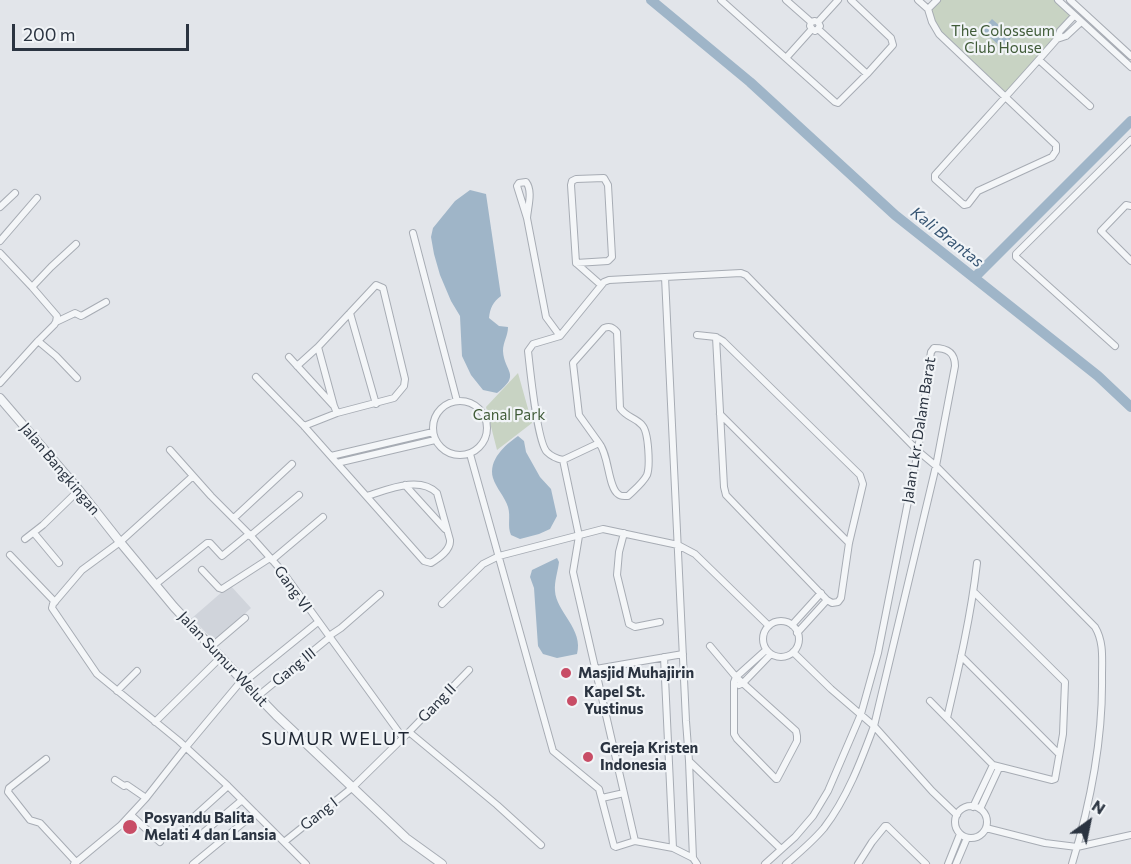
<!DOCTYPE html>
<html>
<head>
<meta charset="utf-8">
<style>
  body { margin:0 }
  #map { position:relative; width:1131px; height:864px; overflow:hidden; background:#e2e5ea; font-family:Commissioner,sans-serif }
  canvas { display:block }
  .north { position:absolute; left:1059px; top:792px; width:60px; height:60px; -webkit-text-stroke:4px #f1f4f7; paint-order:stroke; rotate:33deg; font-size:16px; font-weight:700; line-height:24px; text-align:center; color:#2b3441 }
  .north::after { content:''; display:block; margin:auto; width:21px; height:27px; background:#2b3441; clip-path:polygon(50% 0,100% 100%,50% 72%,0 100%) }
  .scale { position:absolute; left:12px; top:24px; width:177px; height:27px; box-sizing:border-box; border:3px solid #2b3441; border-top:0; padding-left:8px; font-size:18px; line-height:21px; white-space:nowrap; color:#2b3441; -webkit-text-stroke:4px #f1f4f7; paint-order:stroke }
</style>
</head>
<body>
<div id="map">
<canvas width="1131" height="864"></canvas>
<div class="north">N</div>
<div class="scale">200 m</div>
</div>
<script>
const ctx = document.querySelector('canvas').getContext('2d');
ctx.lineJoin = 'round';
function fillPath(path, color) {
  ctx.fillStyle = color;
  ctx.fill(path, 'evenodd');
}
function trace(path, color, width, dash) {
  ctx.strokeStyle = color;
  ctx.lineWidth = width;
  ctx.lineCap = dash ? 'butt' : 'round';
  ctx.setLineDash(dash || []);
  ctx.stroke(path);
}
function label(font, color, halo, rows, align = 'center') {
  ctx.font = font + ' Commissioner,sans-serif';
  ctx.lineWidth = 4.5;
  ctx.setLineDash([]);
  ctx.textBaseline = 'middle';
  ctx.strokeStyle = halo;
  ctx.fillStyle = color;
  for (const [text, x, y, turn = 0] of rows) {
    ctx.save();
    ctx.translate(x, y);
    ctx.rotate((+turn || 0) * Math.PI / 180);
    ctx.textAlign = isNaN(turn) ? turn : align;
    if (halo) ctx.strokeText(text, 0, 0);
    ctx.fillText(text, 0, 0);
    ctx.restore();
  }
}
fillPath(new Path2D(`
  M230,585l21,23 -36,34 -23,-24z`), '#d0d4db');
fillPath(new Path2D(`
  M937,0h121l16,16 -69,81 -66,-63 -11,-25z
  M518,373l14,50 -35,27 -11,-43z`), '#c8d3c3');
fillPath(new Path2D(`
  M992,19l20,18 -10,11 -20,-18z
  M470,190l16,4 15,102c-8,6 -11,12 -12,22l10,8 9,1c0,9 -5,15 -5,24 1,21 19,23 -6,42l-14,-3 -12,-15 -9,-19 -2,-40 -9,-15 -11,-26 -6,-21 -3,-17 2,-9 22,-27z
  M518,436l6,5 2,11 14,25 11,12 6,27 -7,13 -11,5 -19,5 -9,-4c-4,-9 0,-18 -3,-28 -3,-10 -12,-19 -15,-29 -5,-18 12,-33 25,-42z
  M557,558l2,4c-1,9 -5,20 -4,29 1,20 29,39 22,63l-20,4 -14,-4 -5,-8 -4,-58 -4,-11 2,-7z`), '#9fb5c8');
trace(new Path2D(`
  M651,0l99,82 145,133 203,161 33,31
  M974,278l157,-157`), '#9fb5c8', 10);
const minor = new Path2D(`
  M721,0l114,102 3,1 29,-29 26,-29 -2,-7 -40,-38
  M786,0l25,22
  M918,0l10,9 4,13 7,12 117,111v6l-4,6 -74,34 -10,13 -4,1 -29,-26v-4c40,-45 82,-90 122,-136
  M1058,0l73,67
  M1070,0l61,56
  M928,9l9,-9
  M1074,16l-14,15 -3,8 9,-3 15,-14
  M818,22l-3,-1 -4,1 -1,4 2,3 3,2 3,-2 2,-3 -2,-4 20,-22
  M818,29l49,45
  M786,58l26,-29
  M1039,60l51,46
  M1131,206l-5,-1 -25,26 30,30
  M0,207l15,-14
  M527,218c1,-12 6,-27 -1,-36l-7,1 -2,3 10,32 19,99 14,19
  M413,233l44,168
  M0,241l37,-43
  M0,253l32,34 25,29 -1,6 -2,3 -16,16 -38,42
  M576,263l32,-2 4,-4 -4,-72 -4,-7 -28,1 -4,2 -1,4 5,78 25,22
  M32,287l19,-20 25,-23
  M350,313l26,91
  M56,322l19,-9 6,3 2,-1 23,-13
  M697,335l19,2 7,4 137,134 3,9 -14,59 -8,55 -3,4 -6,1 -5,-3 -101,-105 -2,-8 -8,-150
  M38,341l18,15 21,22
  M1115,346l-99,-89v-3l115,-114
  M318,347l16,59 3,7
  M289,357l44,48
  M297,366l21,-19 58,-62 7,3 22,91 -1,7 -10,12 -57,15 -33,13
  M256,377l48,49 120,135 7,2c8,-5 20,-13 19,-23l-13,-47c-18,-18 -50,-3 -70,3
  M433 428a27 27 0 1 1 54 0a27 27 0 1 1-54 0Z
  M720,414l129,129
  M599,443l-20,-28 -6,-52 31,-35c6,-2 8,-1 13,4l3,76c7,10 15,9 22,17 7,7 8,42 5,50 -4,8 -13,15 -19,21 -4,0 -7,1 -10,-2 -10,-7 -9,-39 -19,-51l-36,17c-5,-1 -12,-4 -16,-8 -10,-10 -17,-84 -19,-101l5,-7 27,-8 44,-54 5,-2 56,-3
  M170,450l41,46 38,38 33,37 121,167
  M470,454l83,297 46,38 15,57 2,1 19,-6 38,7 20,10 4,6
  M331,456l102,-24
  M563,460l16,76 -6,36 62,269
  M337,463l98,-23
  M193,476l-73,66 -38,28 -29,34 -1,4 45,66 82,67 49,45 78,78
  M405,485l40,44
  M234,518l58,-54
  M34,533l25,30
  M624,533l-5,19 -2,23 12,49 6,3 25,-5
  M250,536l49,-41
  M25,539l18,-14 36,-35
  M10,555l45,47
  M272,560l51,-43
  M202,570l17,18 3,1 48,-31
  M156,584l51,-41h3l12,13 27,-22
  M442,604l41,-40 16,-8 104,-27 75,16 17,9 74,72
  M763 639a18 18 0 1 1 36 0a18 18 0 1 1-36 0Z
  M792,625l29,-32
  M797,633l30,-33
  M329,636l12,-8 39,-34
  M710,646l26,31 60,54 1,5v5l-20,38h-1l-39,-40 -3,-5v-52l2,-5 30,-27
  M211,647l34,-29
  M793,652l38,37 43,37 58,65 25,24
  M961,656l98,98
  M664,657l9,191
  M596,669l87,-15
  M244,682l74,-60
  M739,685l4,-2 28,-29
  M117,691l20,-20
  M258,696l72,-59
  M930,701l63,64 59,15 3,-1 8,-45 2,-52 -91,-90
  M947,718c12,-51 24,-102 30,-155
  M155,722l66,-65
  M409,732l88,73 44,40
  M46,759l-37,29 -1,4 22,28 10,3 36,39
  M689,761l4,97
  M115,780l9,6 3,-1 19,13
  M602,798l22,-5
  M955 822a16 16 0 1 1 32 0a16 16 0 1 1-32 0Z
  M973,807l20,-42
  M980,809l19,-41
  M131,815l29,27
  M186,824l42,-38
  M986,828l59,15 32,4 54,-12
  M204,832l38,-32
  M284,842l69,-55 56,-55 60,-62
  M781,849l-92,-88 -3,-40 -21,-444 76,-4 5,2 172,176 18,15 159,161c9,15 7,32 7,49 1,62 -12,129 -30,188
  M74,864l47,-39 25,-27 40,-51 56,-67
  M193,864l62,-51
  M765,864l30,-27 18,-21 15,-25 33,-77 17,-61 40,-202 12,-93 1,-6 3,-4c13,0 21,4 21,18l-19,100 -62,260c-13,35 -27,72 -50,102 -11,13 -25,25 -38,36
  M858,864l14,-22 13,-16h2l39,38
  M948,864l12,-30
  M956,864l11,-26`);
const tertiary = new Path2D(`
  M0,398l79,92 41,52 54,65 68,73 34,35 130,123 36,26`);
trace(minor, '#a7acb4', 8);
trace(tertiary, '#a7acb4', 10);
trace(minor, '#f4f6f8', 6);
trace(tertiary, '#f4f6f8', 8);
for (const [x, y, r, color] of [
  [566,673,6,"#c84d66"],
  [572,701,6,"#c84d66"],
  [588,757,6,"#c84d66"],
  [130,827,8,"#c84d66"]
]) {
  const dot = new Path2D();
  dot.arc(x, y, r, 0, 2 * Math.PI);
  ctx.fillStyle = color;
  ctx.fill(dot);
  trace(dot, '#f1f4f7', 2);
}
label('15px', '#415c39', '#f1f4f7', [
  ["The Colosseum",1003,31],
  ["Club House",1003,48],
  ["Canal Park",509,415]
]);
label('15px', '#2b3441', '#f1f4f7', [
  ["Jalan Lkr. Dalam Barat",919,430,-81],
  ["Jalan Bangkingan",60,469,50],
  ["Gang VI",293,589,54],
  ["Jalan Sumur Welut",223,659,47],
  ["Gang III",294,667,-39],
  ["Gang II",437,703,-46],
  ["Gang I",319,814,-38]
]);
label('bold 15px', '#2b3441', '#f1f4f7', [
  ["Masjid Muhajirin",578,673],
  ["Kapel St.",584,692],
  ["Yustinus",584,709],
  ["Gereja Kristen",600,748],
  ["Indonesia",600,765],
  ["Posyandu Balita",144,818],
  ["Melati 4 dan Lansia",144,835]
], 'left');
label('italic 16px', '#375573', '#f1f4f7', [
  ["Kali Brantas",947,237,38]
]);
ctx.letterSpacing = '1.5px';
label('18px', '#1d2532', '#f1f4f7', [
  ["SUMUR WELUT",336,739]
]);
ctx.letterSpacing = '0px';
</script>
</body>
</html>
